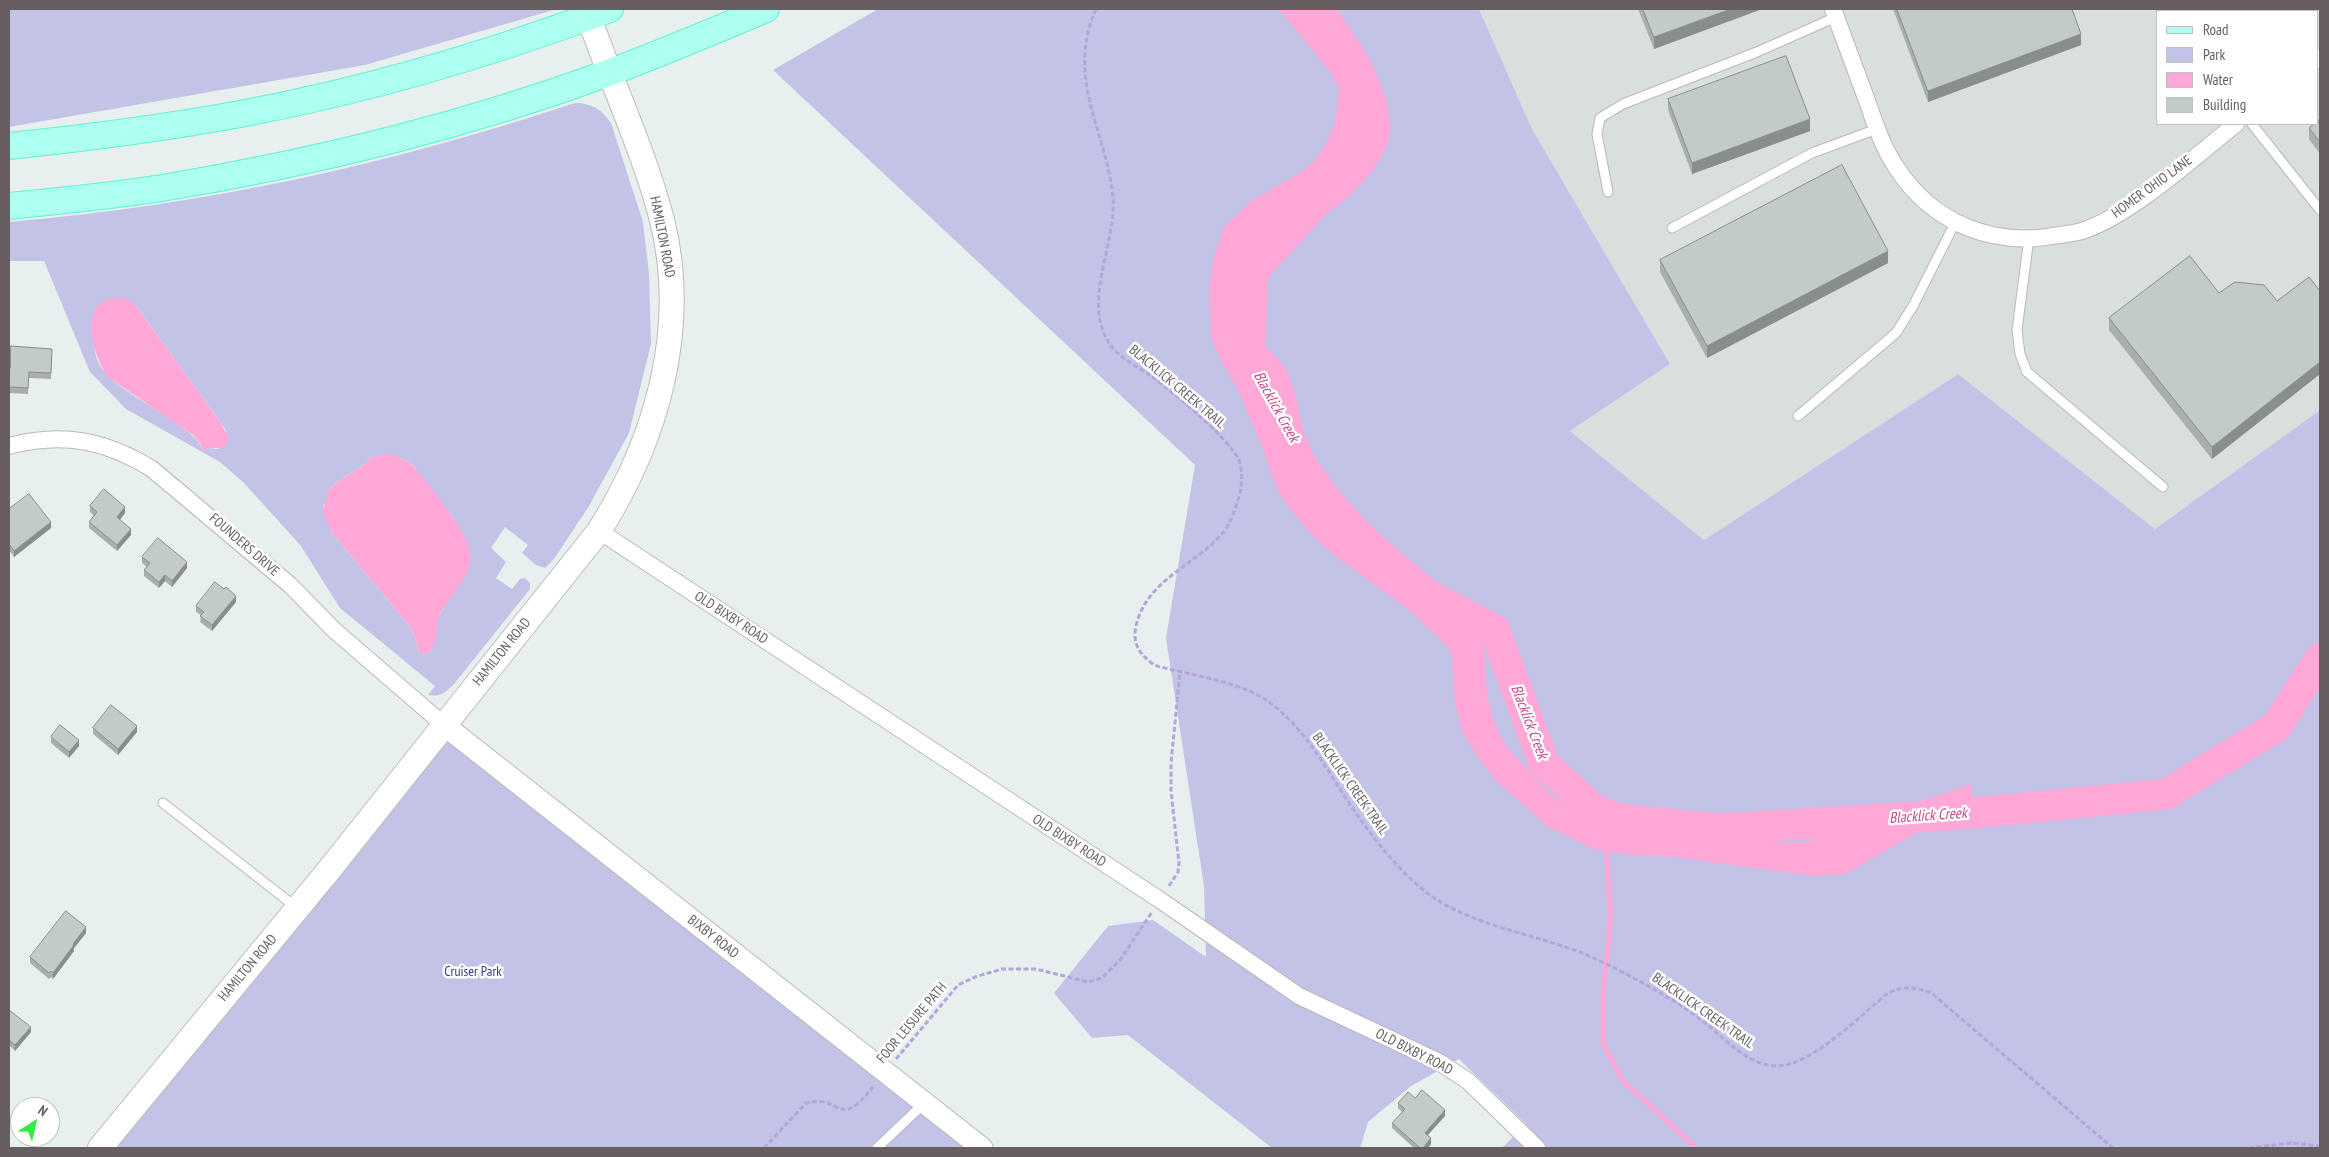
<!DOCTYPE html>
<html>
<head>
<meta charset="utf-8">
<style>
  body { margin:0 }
  #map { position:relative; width:2329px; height:1157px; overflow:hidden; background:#e7f0ee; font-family:"PT Sans Narrow",sans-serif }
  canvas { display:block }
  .frame { position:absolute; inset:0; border:10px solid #675e62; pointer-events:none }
  .legend { position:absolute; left:2156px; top:10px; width:162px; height:115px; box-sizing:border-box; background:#fff; border:1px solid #c2bfc0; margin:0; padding:6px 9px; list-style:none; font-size:15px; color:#675e62 }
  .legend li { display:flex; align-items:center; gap:10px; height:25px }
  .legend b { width:25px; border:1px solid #c2bfc0 }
  .north { position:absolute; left:10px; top:1097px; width:50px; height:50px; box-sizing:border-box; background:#fff; border:1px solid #c2bfc0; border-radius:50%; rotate:35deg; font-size:14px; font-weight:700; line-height:20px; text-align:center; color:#675e62 }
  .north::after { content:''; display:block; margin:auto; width:18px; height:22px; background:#30ed40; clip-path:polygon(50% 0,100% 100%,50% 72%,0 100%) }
</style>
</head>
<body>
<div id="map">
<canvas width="2329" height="1157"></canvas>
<div class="frame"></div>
<ul class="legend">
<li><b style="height:6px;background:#adfff2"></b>Road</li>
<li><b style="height:14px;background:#c3c3e8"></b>Park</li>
<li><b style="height:14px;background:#ffa8d8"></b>Water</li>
<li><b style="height:14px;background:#c3cbc9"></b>Building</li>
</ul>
<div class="north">N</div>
</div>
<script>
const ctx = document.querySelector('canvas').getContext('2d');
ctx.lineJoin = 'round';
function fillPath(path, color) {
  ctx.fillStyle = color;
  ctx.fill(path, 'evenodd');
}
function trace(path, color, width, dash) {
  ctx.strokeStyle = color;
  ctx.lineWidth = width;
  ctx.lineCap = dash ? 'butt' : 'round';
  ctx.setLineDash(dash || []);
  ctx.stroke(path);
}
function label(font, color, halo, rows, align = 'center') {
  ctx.font = font + ' "PT Sans Narrow",sans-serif';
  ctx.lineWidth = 5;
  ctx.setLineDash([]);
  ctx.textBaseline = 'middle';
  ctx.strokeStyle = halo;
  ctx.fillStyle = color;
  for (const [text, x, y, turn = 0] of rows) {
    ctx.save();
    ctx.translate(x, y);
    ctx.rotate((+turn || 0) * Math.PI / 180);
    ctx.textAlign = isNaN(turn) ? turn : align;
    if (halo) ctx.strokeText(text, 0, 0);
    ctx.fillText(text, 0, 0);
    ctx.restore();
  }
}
fillPath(new Path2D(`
  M1479,9h841v401l-165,119 -197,-155 -254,166 -134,-109 100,-67 -138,-235zM2158,11h160v113h-160z`), '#d9dfdd');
fillPath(new Path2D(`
  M9,9h548l-192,56 -356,62z
  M878,9h601l53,120 138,235 -100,67 134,109 254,-166 197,155 165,-119v738h-818l24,-24 -67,-65 -48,27 -43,36 -8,26h-88l-144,-113 -36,3 -38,-45 54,-67 45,-6 53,37 -2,-71 -38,-248 29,-173 -422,-395z
  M575,103c17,0 26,6 36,20l32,99 6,52 2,70 -22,89 -40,73 -35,53 -9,9 -9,-3 -14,-12 6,-8 -23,-18 -14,21 15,14 -10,16 16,11 8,-10 5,-1 5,5v6l-76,95c-8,8 -14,14 -26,11l7,-9 -95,-78 -39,-62 -57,-63 -24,-21 -94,-53 -36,-37 -46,-111h-35v-39c196,-17 379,-57 566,-119zM133,302l88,121 5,8 -8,18 -10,-1 -5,3c-4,-12 -13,-18 -23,-25 -21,-17 -72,-41 -82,-64 -4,-11 -5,-23 -6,-35zM393,454l19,10 41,54 17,44 -32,56 -4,27 -4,6 -10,3 -8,-25 -80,-96 -9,-27 5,-8 1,-8 7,-7 28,-18 6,-7z
  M444,725l538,423h-882z`), '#c3c3e8');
fillPath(new Path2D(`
  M1276,9h60c24,31 54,78 54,119 -1,32 -36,68 -62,84 -11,7 -26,7 -38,14 -24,13 -48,44 -49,73 -1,34 30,46 45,71 10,18 12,40 17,59 8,29 33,58 53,81 19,21 42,40 64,58 20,18 44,33 59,56 8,14 5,48 8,66 2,17 8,38 17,53 8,11 19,20 27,30 14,18 29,36 54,31l4,-12 110,37 84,14 23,-1 164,-58 10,42h-36l-21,3 -78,45 -30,2 -141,-19 -42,-2 -36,-5 -48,-23 -53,-47 -18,-24 -15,-25 -7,-27 -3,-47 -5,-11 -38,-36 -70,-51 -25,-22 -19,-22 -13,-18 -11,-22 -8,-26 -24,-57 -18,-31 -10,-25 -2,-49 5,-31 10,-29 26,-25 51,-30 11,-9 11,-14 12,-26 4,-35 -9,-16 -46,-57z
  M112,298h11l10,4 88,121 8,16 -5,9h-16l-5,3 -3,-8 -7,-8 -85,-58c-15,-21 -30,-71 4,-79z
  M393,454c6,3 12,6 17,9 11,9 52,65 57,78 2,6 4,12 3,19 -1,20 -23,38 -31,57 -5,13 2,36 -19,37l-8,-25 -80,-96 -10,-22 7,-21 7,-7 28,-18 6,-7 11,-3z`), '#ffa8d8');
trace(new Path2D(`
  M1606,845l5,70 -8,78v50l19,37 70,64 2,4`), '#ffa8d8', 5);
trace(new Path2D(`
  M1257,372l-8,-13 4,-87 72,-80
  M1436,599l59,31 49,134 59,54 119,11 251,-16 193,-19 110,-67 44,-68`), '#ffa8d8', 31);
const service = new Path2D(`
  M2252,124l68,86
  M1608,192l-11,-58 3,-16 23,-14 134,-52 79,-35
  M1672,228l140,-75 65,-24
  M2029,238l-12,92 3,24 7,18 136,115
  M1798,416l98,-83 17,-27 42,-83
  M163,803l134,105
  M877,1148l40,-38`);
const minor = new Path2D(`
  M1833,9c11,29 22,59 33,89 8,23 16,48 30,69 36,56 97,81 163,68 9,-1 18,-2 26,-5 50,-18 109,-73 151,-106
  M2318,60l2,-2
  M9,446c54,-14 96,-6 143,23l138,116 44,45 110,95
  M599,531l561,369 139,96 140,66 29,19 69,67`);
const tertiary = new Path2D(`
  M444,725l538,423`);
const secondary = new Path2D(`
  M100,1148l229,-278 270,-339c58,-92 90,-203 63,-311 -18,-69 -50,-136 -73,-203`);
const primary = new Path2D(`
  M9,146c77,-8 155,-18 231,-32 124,-23 253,-61 370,-105
  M9,206c51,-5 102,-10 153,-18 151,-25 302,-62 446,-115 54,-20 106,-42 158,-64`);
trace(service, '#bdb7b9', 11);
trace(minor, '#bdb7b9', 18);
trace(tertiary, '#bdb7b9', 23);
trace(secondary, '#c0b8bb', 26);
trace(primary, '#5cf4ca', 28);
trace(new Path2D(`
  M1096,9c-31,71 11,122 17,189 4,45 -33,106 -2,148 9,12 27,21 40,30 21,15 76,61 87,82 5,11 4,24 2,35 -4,14 -9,31 -19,42 -28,31 -75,46 -85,91 -4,19 4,28 18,39 34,10 84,16 112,35 44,30 66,82 97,123 18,25 40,51 64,70 45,33 104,40 155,60 29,12 58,28 85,44 13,7 25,16 37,25 23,18 48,49 81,43 34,-7 76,-50 103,-72 16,-7 25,-6 42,-1l183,156
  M1169,886l9,-14 1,-9 -8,-72v-28l9,-91
  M896,1059l62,-74 17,-8 27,-8h34l52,13 14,-4 18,-18 32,-48
  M764,1148l42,-45c37,-10 30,30 67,-16
  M2249,1148l41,-5 30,3`), '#b4a6da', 3, [5, 2.5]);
trace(service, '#fff', 9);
trace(minor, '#fff', 16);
trace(tertiary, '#fff', 21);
trace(secondary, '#fff', 24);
trace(primary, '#adfff2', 26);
fillPath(new Path2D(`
  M1638,9h124l-108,40z
  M1893,9h179l9,36 -153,57z
  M2230,9h66l-3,2h-61z
  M1668,99l142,32 -118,43 -24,-64z
  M2320,119v35l-11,-15v-11z
  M1660,260l228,3 -181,95 -47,-86z
  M2320,291v83l-108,85 -103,-129v-12l110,-25 58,8z
  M52,349l-1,30 -22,-1 -1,16 -19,-1v-25z
  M90,506l35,7 -5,7 11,15 -14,16 -28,-23v-6l5,-6 -4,-4z
  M9,509l42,19 -37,29 -5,-7z
  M142,557l45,11 -15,19 -7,-6 -6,7 -15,-12v-6l3,-3 -5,-4z
  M236,602l-24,29 -12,-9 1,-7 -5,-3v-6z
  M93,728l44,4 -19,23 -25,-21z
  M51,737l28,9 -10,12 -18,-15z
  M86,933l-12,15v3l-21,28 -2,-2 -2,2 -19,-16v-6z
  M9,1010l22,22 -16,19 -6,-6z
  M1415,1098l30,18 -17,19 3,9 -3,4h-14l-22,-20v-5l10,-11 -4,-4v-5z`), '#a8afad');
fillPath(new Path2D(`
  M1731,9h31l-108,40v-12z
  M2282,9h14l-3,2h-15z
  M2081,34v11l-153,57v-11z
  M1810,119v12l-118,43v-11z
  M1888,251v12l-181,95v-12z
  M2320,362v12l-108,85v-12z
  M125,507v6l-8,10v-6z
  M51,522v6l-37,29v-6z
  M131,529v6l-14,16v-6z
  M187,562v6l-15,19v-6z
  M165,575v6l-6,7v-6z
  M236,596v6l-24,29v-6z
  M137,726v6l-19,23v-6z
  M79,740v6l-10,12v-6z
  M86,927v6l-12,15v3l-21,28v-6l20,-29z
  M31,1027v5l-16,19v-6z
  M1445,1110v6l-20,22v-5z
  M1431,1138v6l-3,4h-5z`), '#888e8d');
const building = new Path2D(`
  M1643,9h88l-77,28z
  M1897,9h175l9,25 -153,57z
  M2239,9h43l-4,2h-37z
  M1786,56l24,63 -118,44 -24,-64z
  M2320,119v23l-11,-14 5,-4h4v-3z
  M1842,165l46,86 -181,95 -47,-86z
  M2190,256l29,37 16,-11 29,3 13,16 32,-24 11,14v71l-108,85 -103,-129z
  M11,346l41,3 -1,24 -22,-1 -1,16 -19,-1v-19h1z
  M104,489l21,18 -8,10 14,12 -14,16 -28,-23 8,-10 -7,-6z
  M29,494l22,28 -37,29 -5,-7v-35z
  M158,538l29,24 -15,19 -7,-6 -6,7 -15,-12 6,-7 -8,-6z
  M215,582l9,7 2,-2 10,9 -24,29 -12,-9 4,-4 -8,-6z
  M111,705l26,21 -19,23 -25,-21z
  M60,725l19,15 -10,12 -18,-15z
  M66,911l20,16 -13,17 1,1 -21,28 -2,-2 -2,2 -19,-16z
  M9,1010l22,17 -16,18 -6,-5z
  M1422,1090l23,20 -20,23 6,5 -8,10h-3l-28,-25 13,-14 -7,-6 10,-11 7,6z`);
fillPath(building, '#c3cbc9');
trace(building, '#888e8d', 1);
label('14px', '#675e62', '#fff', [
  ["HOMER OHIO LANE",2152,187,-36],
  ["HAMILTON ROAD",662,237,79],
  ["BLACKLICK CREEK TRAIL",1177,387,40],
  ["FOUNDERS DRIVE",244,545,41],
  ["OLD BIXBY ROAD",731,618,33],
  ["HAMILTON ROAD",502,652,-51],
  ["BLACKLICK CREEK TRAIL",1350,784,55],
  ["OLD BIXBY ROAD",1069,841,33],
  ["BIXBY ROAD",713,937,38],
  ["HAMILTON ROAD",248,968,-50],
  ["BLACKLICK CREEK TRAIL",1703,1011,35],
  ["FOOR LEISURE PATH",912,1023,-50],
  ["OLD BIXBY ROAD",1414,1052,27]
]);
label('14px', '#3b368e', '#fff', [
  ["Cruiser Park",473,972]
]);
label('italic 15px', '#c64684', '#fff', [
  ["Blacklick Creek",1276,407,61],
  ["Blacklick Creek",1529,722,69],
  ["Blacklick Creek",1928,816,-4]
]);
</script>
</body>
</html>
